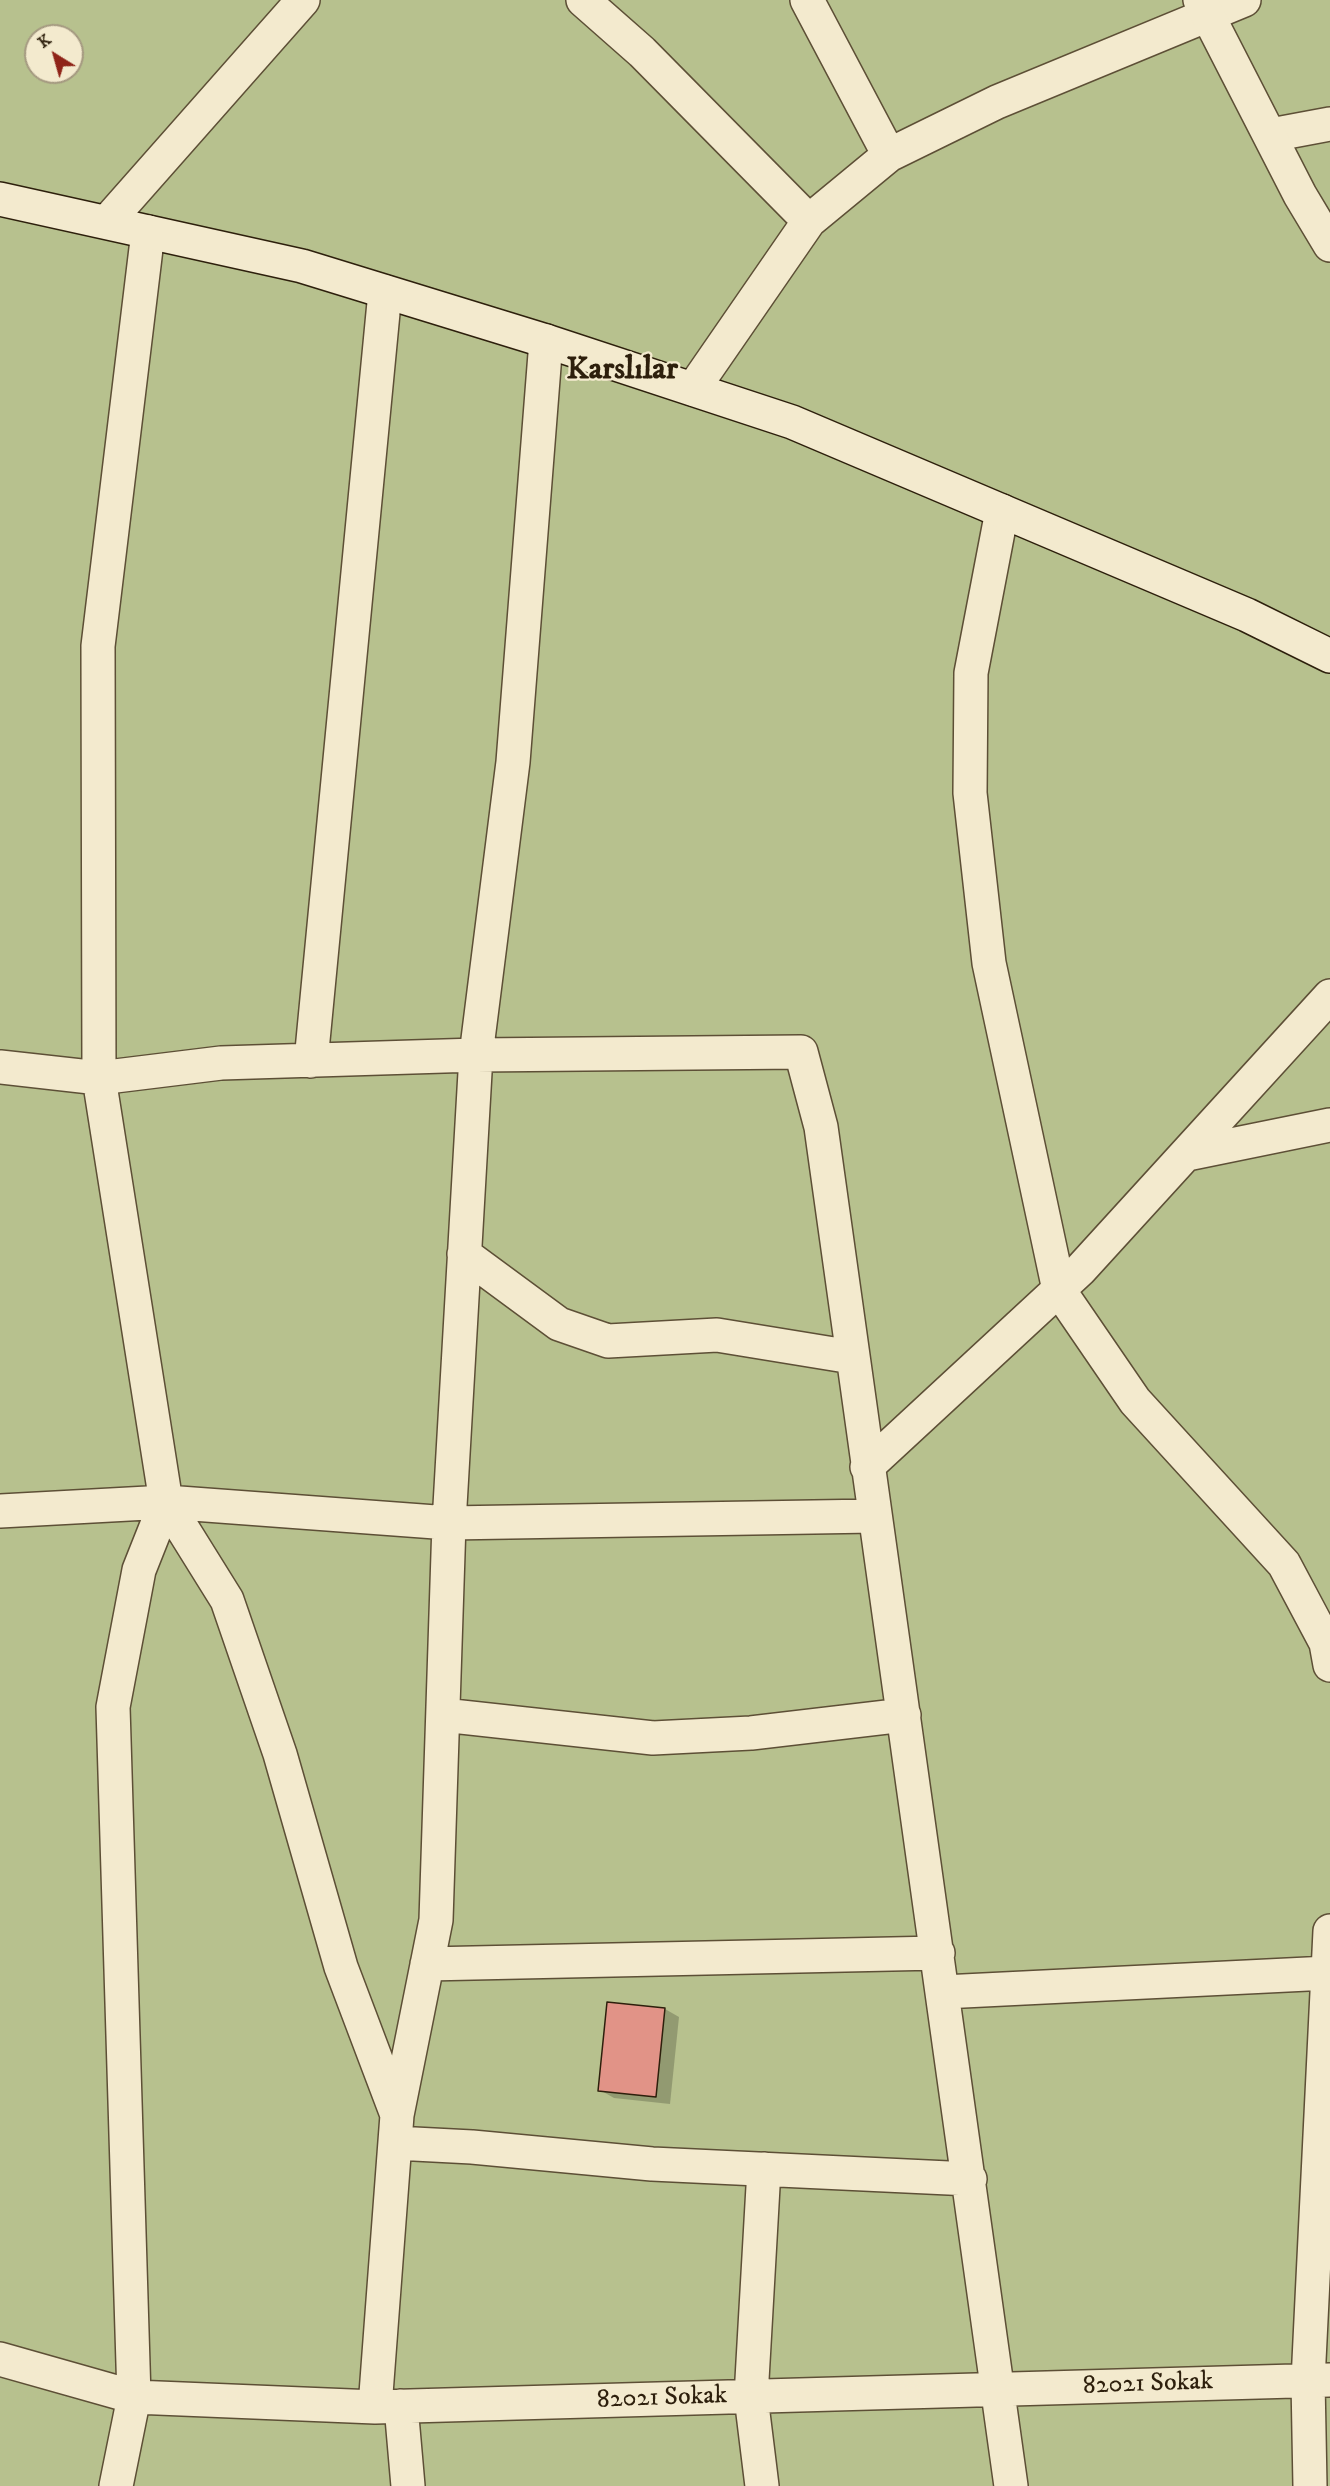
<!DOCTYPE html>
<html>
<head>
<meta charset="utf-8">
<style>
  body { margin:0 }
  #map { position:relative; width:1330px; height:2486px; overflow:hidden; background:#eddeb4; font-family:"IM FELL DW Pica",serif }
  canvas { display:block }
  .north { position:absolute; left:24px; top:24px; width:60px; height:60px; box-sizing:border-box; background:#f3eace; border:2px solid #a49980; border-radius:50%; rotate:323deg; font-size:16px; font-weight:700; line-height:24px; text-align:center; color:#2d1f0c }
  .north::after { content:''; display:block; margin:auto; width:21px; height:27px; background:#8f2418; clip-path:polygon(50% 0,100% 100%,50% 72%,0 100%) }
</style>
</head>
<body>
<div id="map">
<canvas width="1330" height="2486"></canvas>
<div class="north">K</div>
</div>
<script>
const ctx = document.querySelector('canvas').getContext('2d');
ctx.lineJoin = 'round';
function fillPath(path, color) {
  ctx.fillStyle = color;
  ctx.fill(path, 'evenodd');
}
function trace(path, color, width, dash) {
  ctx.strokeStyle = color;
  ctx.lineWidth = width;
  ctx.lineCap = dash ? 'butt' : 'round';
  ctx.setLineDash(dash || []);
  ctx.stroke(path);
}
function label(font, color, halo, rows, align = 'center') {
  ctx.font = font + ' "IM FELL DW Pica",serif';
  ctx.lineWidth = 4.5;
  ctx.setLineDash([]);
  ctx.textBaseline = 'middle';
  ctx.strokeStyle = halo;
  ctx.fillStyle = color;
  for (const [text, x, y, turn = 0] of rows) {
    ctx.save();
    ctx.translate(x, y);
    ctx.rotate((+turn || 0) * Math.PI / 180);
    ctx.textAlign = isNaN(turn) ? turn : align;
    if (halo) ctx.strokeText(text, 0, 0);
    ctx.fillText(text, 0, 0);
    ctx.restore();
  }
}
fillPath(new Path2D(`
  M0,0h1330v2486h-1330zM36,36h36v36h-36z`), '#b7c18e');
fillPath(new Path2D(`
  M665,2009l14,8 -9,87 -56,-6 -14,-8z`), '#0003');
const building = new Path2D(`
  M607,2002l58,6 -9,89 -58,-6z`);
fillPath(building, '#e19387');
trace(building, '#2d1f0c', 1.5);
const minor = new Path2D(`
  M583,0l59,52 167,169
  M807,0l82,155
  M1271,135l59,-11
  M107,222l196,-222
  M148,232l-50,414 1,432 67,424 61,98 53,154 61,213 56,148
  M693,389l116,-168 80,-66 108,-53 247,-102
  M1002,511l-31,162 -1,120 19,170 70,327 76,111 149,163 42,79 4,22
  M311,1061l74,-769
  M0,1067l99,11 122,-15 255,-8 325,-3 20,75 190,1359
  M1187,1154l143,-29
  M464,1254l95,70 49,17 109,-6 135,22
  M867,1467l213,-197 250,-274
  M0,1511l166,-9 283,21 425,-7
  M443,1715l210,23 98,-5 153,-18
  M427,1964l511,-11
  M943,1992l385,-19
  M395,2143l77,4 180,17 318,15
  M0,2359l134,38 241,10 955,-27
  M401,2406l7,80
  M375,2407l22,-292 39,-195 13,-397 27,-468 37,-293 33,-421
  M116,2486l18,-89 -21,-690 26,-137 27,-68
  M762,2486l-11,-89 13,-228
  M1310,2486l-2,-105 22,-450`);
const tertiary = new Path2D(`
  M1200,0l100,195 30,50`);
const secondary = new Path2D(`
  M0,199l302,67 244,75 246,81 455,193 83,41`);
trace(minor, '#5d4f36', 36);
trace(tertiary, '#5d4f36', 36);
trace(secondary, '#2d1f0c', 36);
trace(minor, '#f3eace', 33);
trace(tertiary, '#f3eace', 33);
trace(secondary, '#f3eace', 33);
label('26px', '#2d1f0c', '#f3eace', [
  ["82021 Sokak",1148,2385,-2],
  ["82021 Sokak",662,2399,-2]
]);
label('bold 32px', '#2d1f0c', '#f3eace', [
  ["Karslılar",622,371]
]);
</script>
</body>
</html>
